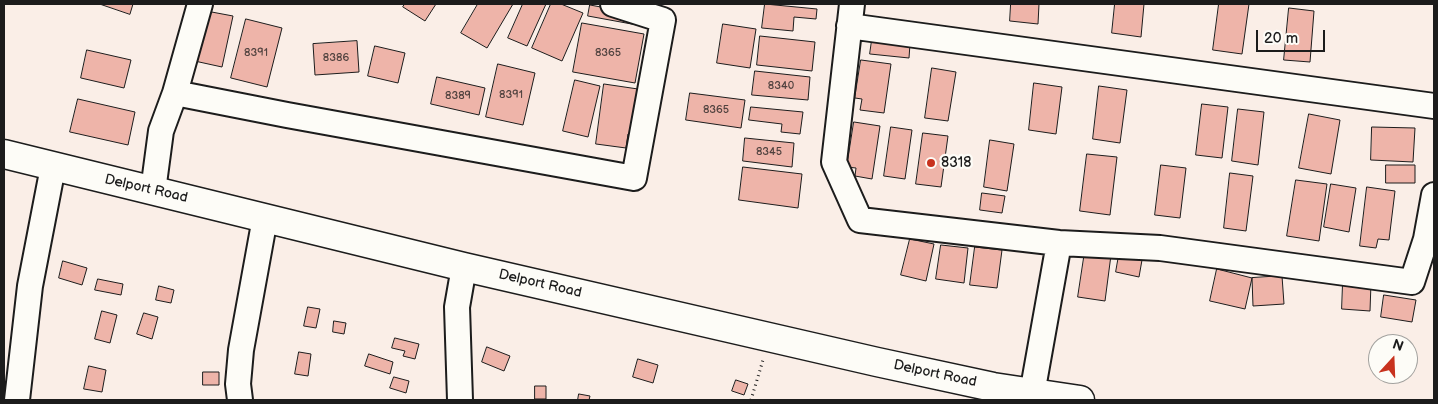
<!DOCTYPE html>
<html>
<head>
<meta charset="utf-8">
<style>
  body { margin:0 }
  #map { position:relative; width:1438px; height:404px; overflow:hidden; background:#faeee7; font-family:"Balsamiq Sans",sans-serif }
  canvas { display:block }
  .frame { position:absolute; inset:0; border:5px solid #1c1c1c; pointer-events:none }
  .north { position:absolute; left:1368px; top:334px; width:50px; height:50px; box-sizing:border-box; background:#fdfcf7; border:1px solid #a3a29f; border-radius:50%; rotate:20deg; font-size:14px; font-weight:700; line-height:20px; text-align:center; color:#1c1c1c }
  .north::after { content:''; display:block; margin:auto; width:18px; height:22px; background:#c8321e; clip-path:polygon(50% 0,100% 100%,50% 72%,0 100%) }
  .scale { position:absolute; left:1256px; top:30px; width:69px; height:22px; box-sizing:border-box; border:2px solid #1c1c1c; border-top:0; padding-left:6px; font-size:15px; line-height:18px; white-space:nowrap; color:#1c1c1c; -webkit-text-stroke:4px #fdfcf7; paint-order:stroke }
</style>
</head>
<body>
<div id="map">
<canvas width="1438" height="404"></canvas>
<div class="frame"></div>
<div class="north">N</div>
<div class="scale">20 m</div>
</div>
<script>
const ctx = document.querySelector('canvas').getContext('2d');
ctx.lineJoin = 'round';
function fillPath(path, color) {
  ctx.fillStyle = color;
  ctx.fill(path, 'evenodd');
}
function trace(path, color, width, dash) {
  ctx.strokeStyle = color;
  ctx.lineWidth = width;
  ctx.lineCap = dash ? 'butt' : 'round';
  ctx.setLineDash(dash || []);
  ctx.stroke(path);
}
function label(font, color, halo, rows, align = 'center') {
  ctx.font = font + ' "Balsamiq Sans",sans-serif';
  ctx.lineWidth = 4.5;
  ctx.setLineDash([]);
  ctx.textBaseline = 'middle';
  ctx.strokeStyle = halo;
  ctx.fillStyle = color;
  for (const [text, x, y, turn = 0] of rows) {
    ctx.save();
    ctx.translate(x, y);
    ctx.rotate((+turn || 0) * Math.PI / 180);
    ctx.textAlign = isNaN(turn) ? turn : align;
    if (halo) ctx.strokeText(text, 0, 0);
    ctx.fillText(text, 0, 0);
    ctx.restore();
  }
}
const building = new Path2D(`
  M100,4h33l-3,10z
  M405,4h31l-11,17 -22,-14z
  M478,4h35l-26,44 -26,-15z
  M523,4h23l-19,42 -19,-8z
  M551,4h10l22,9 -21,48 -30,-13z
  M765,4l52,5 -1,10 -22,-2 -1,14 -31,-3z
  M1011,4h28l-1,20 -28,-3z
  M1115,4h29l-3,33 -29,-4z
  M1219,4h30l-7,50 -29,-4z
  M590,5l49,9 -2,11 -49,-9z
  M1289,8l25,3 -4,51 -26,-2z
  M201,10l32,6 -11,51 -32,-7z
  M246,19l36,9 -15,59 -36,-9z
  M582,23l62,11 -9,49 -62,-11z
  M723,24l33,5 -6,39 -33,-5z
  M760,36l55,6 -3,29 -55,-6z
  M872,40l38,4 -1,14 -39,-4z
  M357,41l2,31 -44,3 -2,-31z
  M375,46l30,7 -7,30 -30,-7z
  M87,50l44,10 -7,28 -43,-10z
  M861,60l30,4 -7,49 -24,-3 2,-11 -7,-1z
  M498,64l37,9 -12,52 -37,-8z
  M932,68l24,4 -8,49 -23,-3z
  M755,71l55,6 -2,23 -56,-5z
  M437,77l48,11 -6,27 -48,-11z
  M575,80l25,6 -12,51 -25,-6z
  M1034,83l28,4 -6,47 -27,-4z
  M604,84l34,5 -3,22 1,24 -8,-1 -2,14 -30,-4z
  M1099,86l28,4 -7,53 -27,-4z
  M690,93l55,7 -4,28 -55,-8z
  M78,99l57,13 -7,33 -58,-13z
  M1202,104l26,3 -6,51 -26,-3z
  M751,107l52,5 -3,22 -19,-2 1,-8 -33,-4z
  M1238,109l26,3 -6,53 -26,-4z
  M1309,114l31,6 -9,54 -32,-6z
  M854,122l26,4 -8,53 -17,-3 1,-8 -9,-1z
  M891,127l21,3 -7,49 -21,-3z
  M1372,127l43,1 -2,34 -42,-2z
  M923,133l25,3 -7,51 -25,-3z
  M745,138l49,5 -2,24 -49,-6z
  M990,140l24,4 -7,47 -23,-4z
  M1087,154l30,3 -7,58 -30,-4z
  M1161,165l25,3 -6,50 -25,-3z
  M1386,165h29v18h-29z
  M743,167l59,7 -4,34 -59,-8z
  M1230,173l23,3 -7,55 -22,-3z
  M1296,180l31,4 -8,57 -32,-5z
  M1331,184l25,4 -7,44 -25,-5z
  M1367,187l28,4 -6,49 -11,-1 -2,9 -16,-2z
  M982,193l23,3 -3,17 -22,-3z
  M910,239l24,5 -8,37 -25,-6z
  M941,245l27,3 -4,35 -28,-4z
  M975,247l27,3 -5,38 -27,-3z
  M1085,251l26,4 -6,46 -27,-4z
  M1119,255l23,5 -3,17 -23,-5z
  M63,261l24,7 -5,17 -23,-7z
  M1217,269l35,9 -7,31 -35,-8z
  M1282,276l2,28 -31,2 -1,-28z
  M98,279l25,5 -2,11 -26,-5z
  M1343,282l28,1 -1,28 -28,-2z
  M159,286l15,4 -3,13 -15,-3z
  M1384,295l32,5 -4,22 -31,-5z
  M308,307l12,2 -4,19 -12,-2z
  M102,311l15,4 -7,28 -15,-4z
  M144,313l14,4 -6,22 -15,-5z
  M334,321l12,2 -2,11 -11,-2z
  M395,338l24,6 -4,15 -12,-3 2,-5 -13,-3z
  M487,347l23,9 -6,15 -22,-9z
  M299,352l12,2 -3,22 -13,-2z
  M369,354l24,8 -3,12 -25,-8z
  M638,359l20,6 -5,18 -20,-6z
  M89,366l17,4 -4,22 -18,-3z
  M203,372h16v13h-16z
  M394,377l15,4 -3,12 -16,-5z
  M736,380l12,4 -4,11 -12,-4z
  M535,386h11v13h-11z
  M579,394l11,2 -1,4h-11z`);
fillPath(building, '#eeb4a9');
trace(building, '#1c1c1c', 1);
const street = new Path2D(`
  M852,4l-18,158 26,58 199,23 101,5 252,34 14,-43 8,-44
  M849,26l585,80
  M175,93l112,22 347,63 29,-158 -50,-16
  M153,191l8,-60 14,-38 25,-89
  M1032,394l27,-151
  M17,400l13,-114 23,-119
  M240,400l-2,-16 3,-34 24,-132
  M460,400l-3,-93 7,-40`);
const secondary = new Path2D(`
  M4,154l460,113 413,95 116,25 87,13`);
trace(street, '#1c1c1c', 28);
trace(secondary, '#1c1c1c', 31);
trace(new Path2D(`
  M751,400l12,-40`), '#1c1c1c', 3, [1, 4]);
trace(street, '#fdfcf7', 24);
trace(secondary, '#fdfcf7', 28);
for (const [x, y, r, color] of [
  [931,163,5,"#c8321e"]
]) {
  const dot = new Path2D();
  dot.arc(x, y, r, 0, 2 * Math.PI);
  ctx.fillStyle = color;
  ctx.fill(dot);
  trace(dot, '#fdfcf7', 2);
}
label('11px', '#50423f', null, [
  ["8391",256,53],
  ["8365",608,53],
  ["8386",336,58],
  ["8340",781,86],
  ["8391",511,95],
  ["8389",458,96],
  ["8365",716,110],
  ["8345",769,152]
]);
label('14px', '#1c1c1c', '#fdfcf7', [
  ["8318",941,163]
], 'left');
label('14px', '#1c1c1c', '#fdfcf7', [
  ["Delport Road",146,189,13],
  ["Delport Road",540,284,13],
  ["Delport Road",935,374,12]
]);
</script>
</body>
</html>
